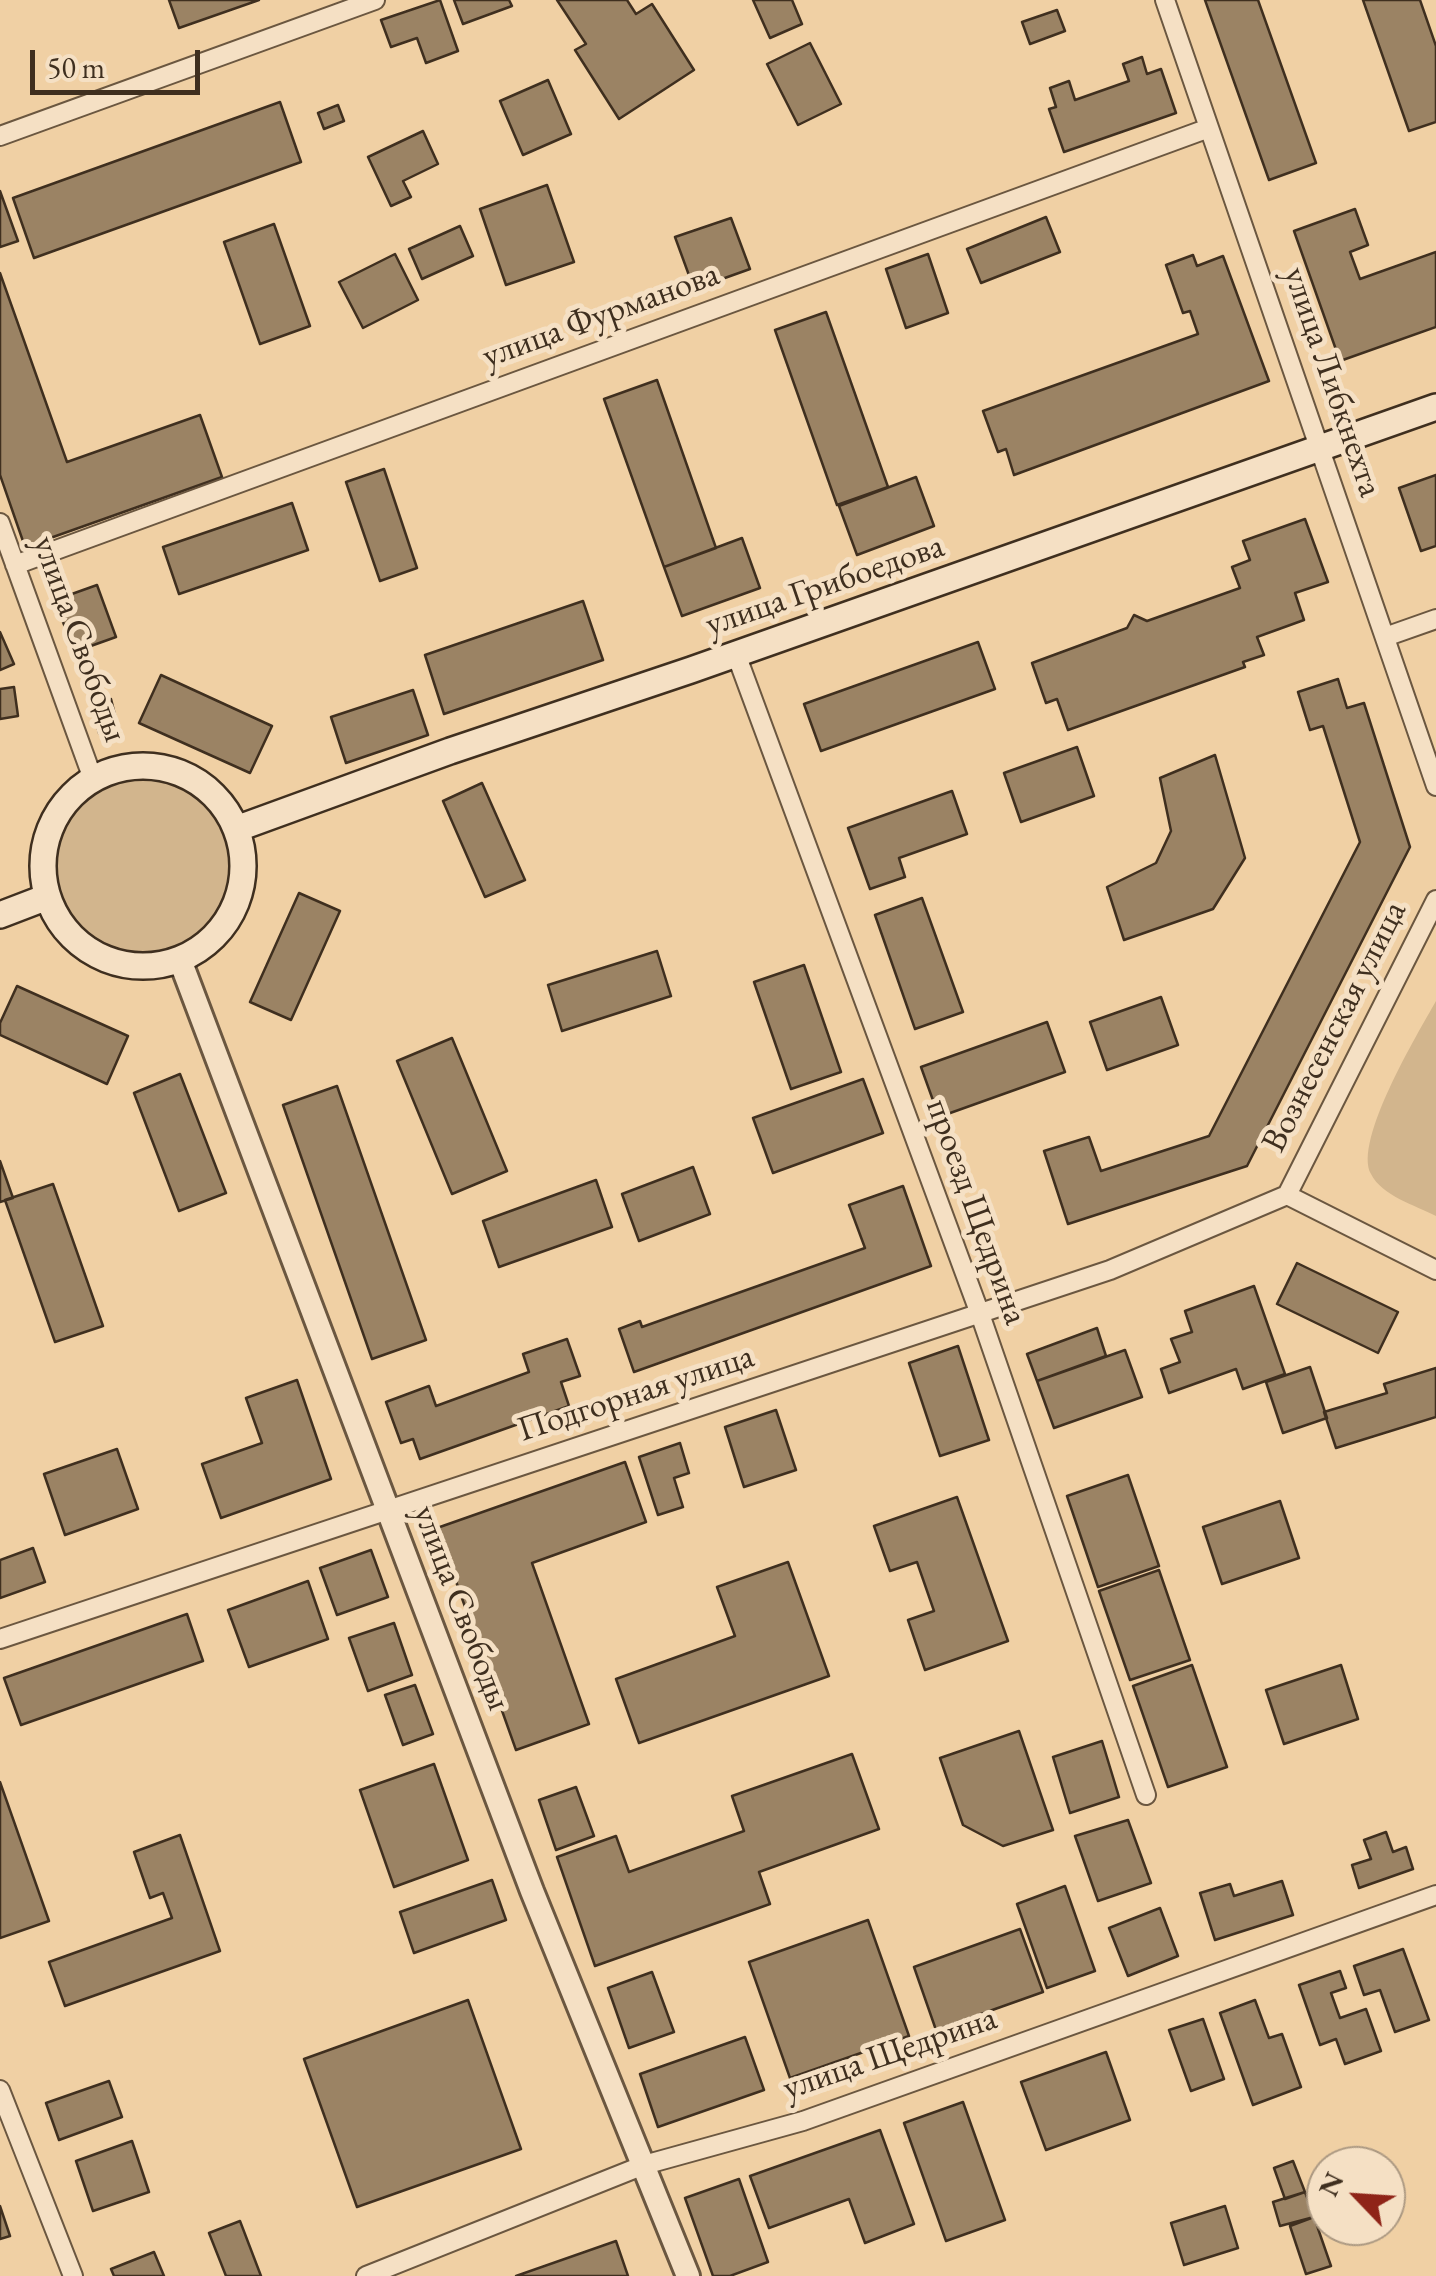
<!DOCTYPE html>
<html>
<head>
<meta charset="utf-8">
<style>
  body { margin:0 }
  #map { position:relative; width:1436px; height:2276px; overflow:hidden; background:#f0d0a4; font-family:"EB Garamond",serif }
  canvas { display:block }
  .north { position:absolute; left:1306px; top:2146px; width:100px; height:100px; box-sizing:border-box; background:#f5e0c4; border:2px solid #ac9982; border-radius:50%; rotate:295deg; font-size:28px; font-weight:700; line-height:40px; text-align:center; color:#3f2f1f }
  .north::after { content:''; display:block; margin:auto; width:35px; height:45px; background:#8f2418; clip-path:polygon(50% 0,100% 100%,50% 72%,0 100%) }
  .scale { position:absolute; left:30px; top:50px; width:170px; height:45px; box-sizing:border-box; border:5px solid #3f2f1f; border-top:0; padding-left:12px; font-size:30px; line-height:35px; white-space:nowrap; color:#3f2f1f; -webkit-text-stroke:8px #f5e0c4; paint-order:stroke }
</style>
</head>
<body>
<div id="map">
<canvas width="1436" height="2276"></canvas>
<div class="north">N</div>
<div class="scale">50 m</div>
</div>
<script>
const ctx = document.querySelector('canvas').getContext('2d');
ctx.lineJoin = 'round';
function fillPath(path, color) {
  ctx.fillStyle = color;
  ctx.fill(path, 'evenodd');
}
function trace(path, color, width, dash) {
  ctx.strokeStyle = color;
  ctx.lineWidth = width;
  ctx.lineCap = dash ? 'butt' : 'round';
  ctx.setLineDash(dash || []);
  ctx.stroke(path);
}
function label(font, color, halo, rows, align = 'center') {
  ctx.font = font + ' "EB Garamond",serif';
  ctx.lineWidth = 10;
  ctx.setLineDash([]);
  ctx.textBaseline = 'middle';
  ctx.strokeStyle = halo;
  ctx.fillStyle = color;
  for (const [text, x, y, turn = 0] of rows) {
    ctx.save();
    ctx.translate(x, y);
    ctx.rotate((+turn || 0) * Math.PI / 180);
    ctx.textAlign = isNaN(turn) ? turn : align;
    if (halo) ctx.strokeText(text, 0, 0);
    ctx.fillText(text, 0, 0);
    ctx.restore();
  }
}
fillPath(new Path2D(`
  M54 866a88 88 0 1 1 176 0a88 88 0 1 1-176 0Z
  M1436,1001v215c-21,-11 -54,-20 -65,-42 -18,-33 47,-141 65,-173z`), '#d2b58d');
const building = new Path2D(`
  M169,0h90l-80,28z
  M440,0l18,51 -32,12 -9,-25 -26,9 -10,-27z
  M454,0h55l3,6 -49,18z
  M557,0h70l9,14 16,-10 42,66 -75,49 -44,-69 11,-6z
  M753,0h39l10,24 -32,14z
  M1205,0h53l58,163 -47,17z
  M1363,0h57l16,46v76l-27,9z
  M1057,10l8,21 -35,13 -8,-22z
  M810,43l31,61 -43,21 -31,-61z
  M1142,57l5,17 14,-5 15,44 -112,39 -15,-43 7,-2 -6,-19 19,-7 6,19 54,-19 -6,-17z
  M548,80l23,54 -48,21 -23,-54z
  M280,102l21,60 -267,96 -21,-60z
  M338,105l6,16 -20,8 -6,-16z
  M423,131l15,33 -35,17 8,16 -20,9 -23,-49z
  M547,185l27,77 -68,23 -26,-76z
  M0,191l18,50 -18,6z
  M1355,209l13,36 -18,7 10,27 76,-27v75l-96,34 -46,-130z
  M1046,217l14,35 -79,31 -14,-34z
  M731,218l19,51 -56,20 -19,-52z
  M274,224l36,102 -50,18 -36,-102z
  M460,226l13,30 -51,23 -13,-30z
  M395,254l23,46 -55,28 -24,-46z
  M928,254l20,59 -42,15 -20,-59z
  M1193,255l4,11 26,-10 46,125 -255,94 -8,-26 -8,3 -15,-41 215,-77 -8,-23 -7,2 -17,-48z
  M0,273l67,189 133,-47 22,62 -197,70 -25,-72z
  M826,312l62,175 -51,18 -62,-175z
  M657,380l59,168 -52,19 -60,-168z
  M384,469l33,99 -37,13 -34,-99z
  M1436,475v71l-15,5 -22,-63z
  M916,477l18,49 -77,29 -18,-49z
  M292,503l16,47 -129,44 -16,-47z
  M1305,519l23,63 -33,11 9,27 -47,17 7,18 -21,7 2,5 -177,63 -11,-31 -11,4 -14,-40 95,-35 7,-13 13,6 93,-33 -8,-21 18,-7 -7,-19z
  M742,538l18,50 -78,28 -18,-49z
  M97,585l19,52 -42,15 -19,-52z
  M583,601l20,59 -159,54 -19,-59z
  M0,632l14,32 -14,6z
  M978,642l17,47 -174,62 -17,-47z
  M161,675l111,51 -22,47 -111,-50z
  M1338,679l9,29 17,-5 46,144 -163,319 -179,58 -24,-73 45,-14 12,34 108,-35 151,-294 -37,-116 -13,4 -12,-38z
  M14,687l4,29 -18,3v-30z
  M413,690l15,45 -82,28 -15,-46z
  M111,699l7,28 -19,6 -8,-28z
  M1077,747l17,49 -73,26 -17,-49z
  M1215,755l30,103 -32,51 -89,31 -17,-53 49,-24 15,-32 -11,-53z
  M482,783l43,97 -40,17 -42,-96z
  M952,791l15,43 -68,24 6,19 -35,12 -22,-61z
  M299,893l41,18 -49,109 -41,-18z
  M922,898l41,114 -48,17 -40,-114z
  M657,951l14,45 -109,35 -14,-46z
  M804,965l37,107 -50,17 -37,-107z
  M17,986l111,50 -21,48 -107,-49v-12z
  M1161,997l17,48 -71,25 -17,-48z
  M1047,1022l18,50 -126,45 -18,-50z
  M452,1038l55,133 -55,23 -55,-133z
  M180,1074l46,119 -47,18 -45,-118z
  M863,1079l20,54 -110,40 -20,-55z
  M337,1086l89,254 -54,19 -89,-254z
  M0,1161l13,37 -13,4z
  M693,1167l17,47 -71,27 -17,-47z
  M596,1180l16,47 -113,40 -16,-46z
  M53,1184l50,142 -48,16 -50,-142z
  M903,1186l28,80 -297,106 -15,-43 21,-8 2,6 223,-79 -16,-43z
  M1297,1263l101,49 -20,41 -101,-49z
  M1254,1286l31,88 -42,15 -7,-20 -67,24 -8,-24 19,-7 -9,-23 21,-7 -7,-21z
  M1097,1328l9,28 -69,25 -10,-27z
  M567,1339l13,37 -19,6 8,24 -149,53 -7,-20 -12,4 -15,-41 43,-16 7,20 93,-34 -6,-18z
  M958,1346l31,94 -49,16 -31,-93z
  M1125,1350l17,47 -88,31 -17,-47z
  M1310,1367l17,51 -44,15 -17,-51z
  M1436,1368v49l-100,31 -12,-36 63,-19 -3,-9z
  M297,1380l34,99 -110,39 -19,-54 60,-21 -16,-45z
  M776,1410l20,60 -52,17 -19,-60z
  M680,1443l9,30 -15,5 9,29 -25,8 -19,-58z
  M117,1449l21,60 -73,26 -21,-61z
  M625,1462l21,60 -114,41 57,161 -73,26 -79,-222z
  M1128,1475l31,91 -61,21 -31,-91z
  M957,1497l51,144 -83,29 -17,-50 26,-9 -17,-49 -27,9 -16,-45z
  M1280,1501l19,57 -77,26 -19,-57z
  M33,1548l12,34 -45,16v-38z
  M371,1550l17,47 -51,18 -17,-47z
  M788,1562l41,114 -190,67 -23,-64 119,-43 -18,-49z
  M1159,1570l31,90 -60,20 -31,-89z
  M308,1581l20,58 -79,28 -21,-57z
  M187,1614l16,47 -182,64 -17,-47z
  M394,1623l18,52 -44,16 -19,-53z
  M1192,1665l35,102 -59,20 -35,-101z
  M1341,1665l17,54 -74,25 -18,-54z
  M415,1685l18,49 -30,11 -18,-50z
  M1019,1731l34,99 -50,16 -40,-21 -23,-67z
  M1102,1741l17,56 -49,16 -17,-56z
  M852,1754l27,75 -120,43 11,32 -175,62 -38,-109 59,-21 13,36 115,-41 -12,-35z
  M434,1764l34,96 -74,27 -34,-97z
  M0,1782l49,139 -49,17z
  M576,1787l18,49 -38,14 -17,-50z
  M1128,1820l23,63 -53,18 -23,-65z
  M1386,1832l7,20 13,-5 7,22 -54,19 -7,-23 19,-6 -7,-19z
  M180,1835l40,116 -155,55 -16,-44 123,-44 -9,-25 -13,5 -16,-46z
  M492,1880l14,40 -92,33 -14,-41z
  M1282,1881l11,34 -78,25 -15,-47 30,-9 4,12z
  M1065,1886l30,85 -48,17 -30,-84z
  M1160,1908l18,48 -50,20 -19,-48z
  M868,1920l41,116 -119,42 -41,-116z
  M1020,1929l23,63 -107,38 -22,-63z
  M1403,1949l26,71 -34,12 -15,-42 -16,5 -10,-29z
  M1340,1971l6,17 -15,5 9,25 26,-9 15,42 -36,13 -9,-25 -16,6 -21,-60z
  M652,1972l22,60 -45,16 -21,-60z
  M468,2000l53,149 -164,58 -53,-148z
  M1255,2000l14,38 13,-4 19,53 -48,18 -33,-92z
  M1203,2019l21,60 -33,12 -22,-61z
  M745,2037l19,53 -106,37 -18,-53z
  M1106,2052l24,68 -84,30 -25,-68z
  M109,2081l13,36 -63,23 -13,-37z
  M963,2102l42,118 -59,21 -42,-118z
  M880,2130l34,94 -49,19 -16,-44 -80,29 -19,-52z
  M132,2141l17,51 -56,19 -17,-50z
  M1293,2161l12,31 -20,7 -11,-31z
  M739,2179l29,83 -38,14h-17l-28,-78z
  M1305,2192l9,25 -34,9 -7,-24z
  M0,2206l10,30 -10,3z
  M1225,2206l13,42 -54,17 -13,-42z
  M1314,2217l17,49 -25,8 -16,-48z
  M240,2221l21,55h-35l-17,-43z
  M616,2241l12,35h-112z
  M154,2252l10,24h-50l-3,-7z`);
fillPath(building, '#9b8364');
trace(building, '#3f2f1f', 2.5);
const minor = new Path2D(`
  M1165,0l271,786
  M0,136l375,-136
  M0,523l93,256
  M15,565l1194,-437
  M1385,637l51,-18
  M736,654l244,660 166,481
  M1436,900l-149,295 149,75
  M0,1639l1110,-369 177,-75
  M0,2090l73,186
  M366,2276l278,-111 159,-44 633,-226`);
const tertiary = new Path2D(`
  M180,960l352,931 156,385`);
const secondary = new Path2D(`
  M43 866a100 100 0 1 1 200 0a100 100 0 1 1-200 0Z
  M236,829l214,-78 241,-81 745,-263
  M0,915l47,-18`);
trace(minor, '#6b5740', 22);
trace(tertiary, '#6b5740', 28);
trace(secondary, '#3f2f1f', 30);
trace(minor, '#f5e0c4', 18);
trace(tertiary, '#f5e0c4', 22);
trace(secondary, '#f5e0c4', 25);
label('35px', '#3f2f1f', '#f5e0c4', [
  ["улица Фурманова",601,316,-20],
  ["улица Либкнехта",1332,382,71],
  ["улица Грибоедова",825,586,-19],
  ["улица Свободы",79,639,70],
  ["Вознесенская улица",1335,1027,-63],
  ["проезд Щедрина",976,1212,70],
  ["Подгорная улица",636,1394,-18],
  ["улица Свободы",461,1608,69],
  ["улица Щедрина",890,2054,-19]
]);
</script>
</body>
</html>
